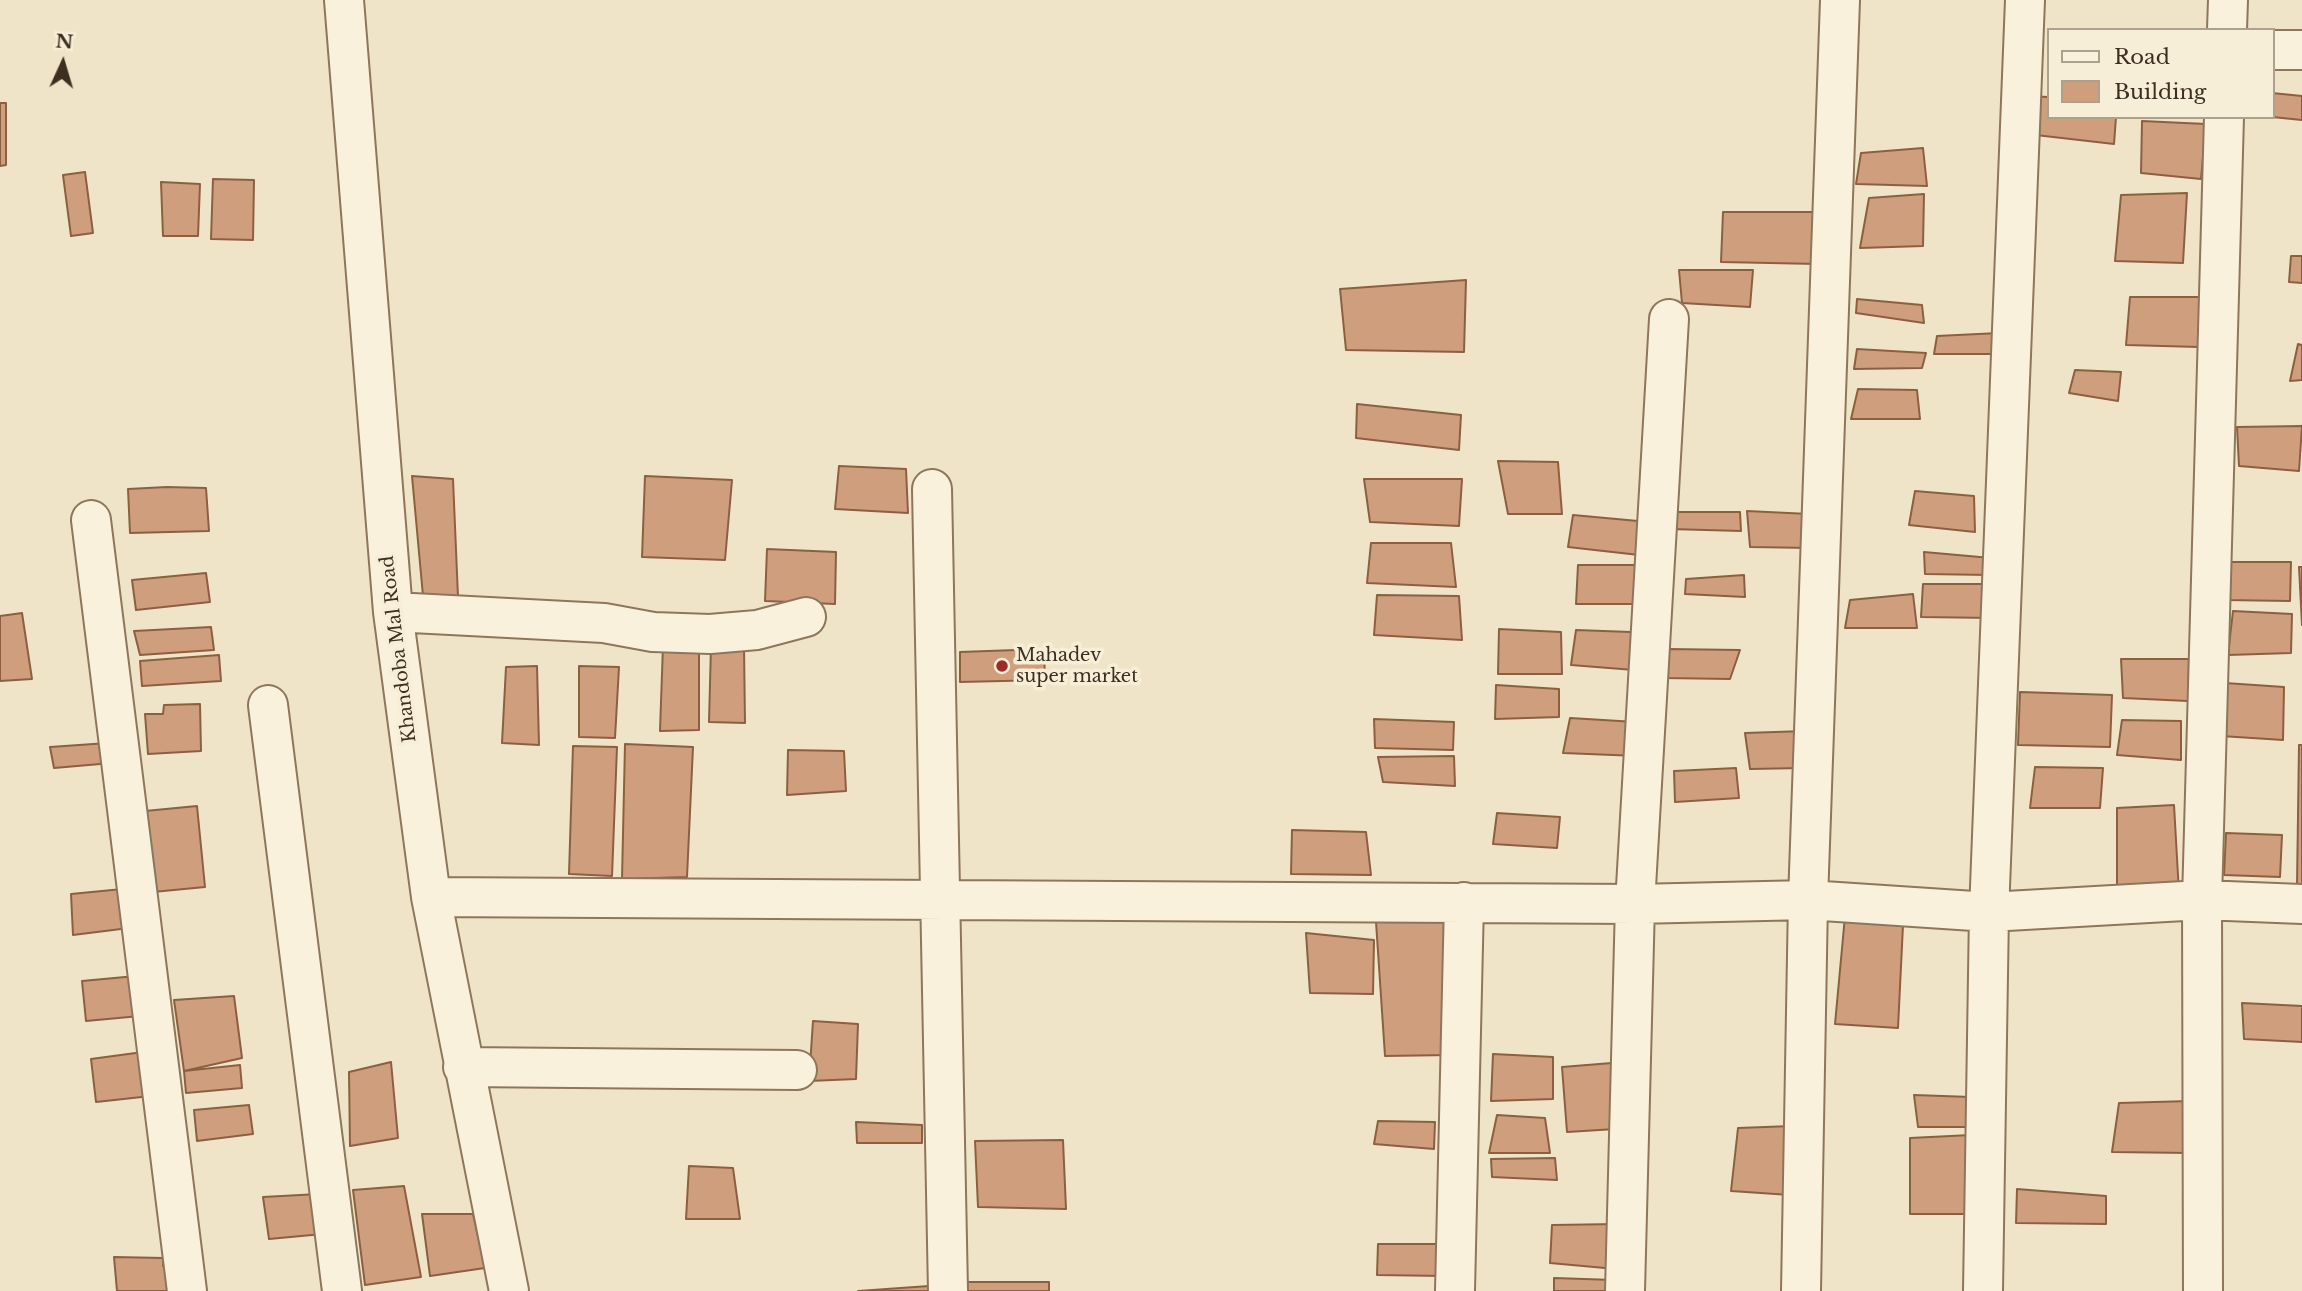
<!DOCTYPE html>
<html>
<head>
<meta charset="utf-8">
<style>
  body { margin:0 }
  #map { position:relative; width:2302px; height:1291px; overflow:hidden; background:#f0e4c8; font-family:"Libre Baskerville",serif }
  canvas { display:block }
  .legend { position:absolute; left:2047px; top:28px; width:228px; height:91px; box-sizing:border-box; background:#f7eed8; border:2px solid #ada18e; margin:0; padding:9px 12px; list-style:none; font-size:21px; color:#3d2e20 }
  .legend li { display:flex; align-items:center; gap:14px; height:35px }
  .legend b { width:35px; border:2px solid #ada18e }
  .north { position:absolute; left:28px; top:28px; width:70px; height:70px; -webkit-text-stroke:5px #f7eed8; paint-order:stroke; rotate:4deg; font-size:19px; font-weight:700; line-height:28px; text-align:center; color:#3d2e20 }
  .north::after { content:''; display:block; margin:auto; width:24px; height:32px; background:#3d2e20; clip-path:polygon(50% 0,100% 100%,50% 72%,0 100%) }
</style>
</head>
<body>
<div id="map">
<canvas width="2302" height="1291"></canvas>
<ul class="legend">
<li><b style="height:9px;background:#faf1dc"></b>Road</li>
<li><b style="height:19px;background:#cf9f7d"></b>Building</li>
</ul>
<div class="north">N</div>
</div>
<script>
const ctx = document.querySelector('canvas').getContext('2d');
ctx.lineJoin = 'round';
function fillPath(path, color) {
  ctx.fillStyle = color;
  ctx.fill(path, 'evenodd');
}
function trace(path, color, width, dash) {
  ctx.strokeStyle = color;
  ctx.lineWidth = width;
  ctx.lineCap = dash ? 'butt' : 'round';
  ctx.setLineDash(dash || []);
  ctx.stroke(path);
}
function label(font, color, halo, rows, align = 'center') {
  ctx.font = font + ' "Libre Baskerville",serif';
  ctx.lineWidth = 7;
  ctx.setLineDash([]);
  ctx.textBaseline = 'middle';
  ctx.strokeStyle = halo;
  ctx.fillStyle = color;
  for (const [text, x, y, turn = 0] of rows) {
    ctx.save();
    ctx.translate(x, y);
    ctx.rotate((+turn || 0) * Math.PI / 180);
    ctx.textAlign = isNaN(turn) ? turn : align;
    if (halo) ctx.strokeText(text, 0, 0);
    ctx.fillText(text, 0, 0);
    ctx.restore();
  }
}
const building = new Path2D(`
  M2272,93l30,3v24l-30,-3z
  M2026,96l22,1v20h68l-2,27 -87,-10z
  M0,103h6v62l-6,1z
  M2142,121l64,3 -5,55 -60,-6z
  M1923,148l4,38 -71,-2 5,-31z
  M85,172l8,61 -22,3 -8,-61z
  M213,179l41,1 -1,60 -42,-1z
  M161,182l39,2 -2,52h-35z
  M2187,193l-4,70 -68,-2 6,-66z
  M1924,194l-1,52 -63,2 9,-50z
  M1723,212h97l-2,52 -97,-2z
  M2291,256h11v27l-13,-1z
  M1679,270h74l-3,37 -68,-4z
  M1466,280l-2,72 -118,-2 -6,-61z
  M2130,297h73l-4,50 -73,-2z
  M1857,299l65,6 2,18 -68,-10z
  M1999,333v21h-65l3,-18z
  M2298,344l4,1v35l-12,1z
  M1857,349l69,4 -4,15 -68,1z
  M2075,370l46,2 -3,29 -49,-8z
  M1858,389l59,1 3,29h-69z
  M1357,404l104,11 -2,35 -103,-12z
  M2302,426l-3,45 -60,-5 -2,-39z
  M1498,461l60,1 4,52h-54z
  M839,466l67,3 2,44 -73,-4z
  M412,476l41,3 5,118 -35,-1z
  M645,476l87,4 -7,80 -83,-3z
  M1364,479h98l-3,47 -89,-4z
  M167,487l39,1 3,43 -79,2 -2,-44z
  M1915,491l59,5 1,36 -66,-7z
  M1747,511l62,3 3,34 -62,-1z
  M1670,512h70l1,19 -71,-2z
  M1573,515l65,6 1,34 -71,-8z
  M1371,543h80l5,44 -89,-4z
  M767,549l69,3 -1,52 -70,-3z
  M1924,552l67,6 -1,17 -65,-1z
  M2228,562h63l-1,39 -65,-1z
  M1578,565h60v39h-62z
  M2299,567h3v58z
  M206,573l4,29 -74,8 -4,-30z
  M1744,575l1,22 -60,-3 1,-15z
  M1923,584h67l2,34 -71,-1z
  M1913,594l4,34h-72l5,-28z
  M1377,595l82,1 3,44 -88,-5z
  M2233,611l59,3 -1,39 -63,2z
  M22,613l10,66 -32,2v-65z
  M211,627l3,23 -74,5 -6,-24z
  M1499,629l62,3 1,42h-64z
  M1576,630l55,2 3,38 -63,-5z
  M699,644v86l-39,1 3,-86z
  M711,646l33,1 1,76 -36,-1z
  M1044,649l1,31 -85,2v-30z
  M1668,649l72,1 -10,29 -66,-1z
  M219,655l2,26 -79,5 -2,-25z
  M2121,659h68l-1,42 -65,-3z
  M537,666l2,79 -37,-2 4,-76z
  M579,666l40,1 -4,71 -36,-1z
  M2225,683l59,4 -1,53 -62,-4z
  M1496,685l63,4v28l-64,2z
  M2020,692l92,3 -2,52 -92,-2z
  M200,704l1,47 -53,3 -3,-40h18l1,-9z
  M1570,718l66,4 2,34 -75,-3z
  M1374,719l80,3 -1,28 -78,-2z
  M2122,720l59,1v39l-64,-5z
  M1805,731l-2,37 -53,1 -5,-36z
  M108,743l4,20 -58,5 -4,-21z
  M625,744l68,3 -6,130 -65,2z
  M2299,745h3v141h-5z
  M573,746l44,1 -5,129 -43,-2z
  M788,750l56,1 2,40 -59,4z
  M1454,756l1,30 -72,-4 -5,-25z
  M2035,767l68,1 -3,40h-70z
  M1736,768l3,30 -64,4 -1,-31z
  M2174,805l5,88 -62,-2v-83z
  M197,806l8,81 -52,5 -8,-81z
  M1497,813l63,4 -3,31 -64,-4z
  M1292,830l74,2 5,43 -80,-1z
  M2226,833l56,2 -2,42 -56,-2z
  M133,888l-4,40 -56,7 -2,-41z
  M1845,916l58,9 -5,103 -63,-4z
  M1454,920l-4,135 -65,1 -9,-134z
  M1306,933l68,7 -1,54 -63,-1z
  M136,976l4,40 -54,5 -4,-40z
  M234,996l8,62 -58,13 -10,-71z
  M2242,1003l60,3v36l-58,-3z
  M813,1021l45,3 -2,55 -47,2z
  M143,1052l8,44 -55,6 -5,-43z
  M1493,1054l60,3v42l-62,2z
  M391,1062l7,76 -48,8 -1,-74z
  M1612,1063l4,66 -49,3 -5,-65z
  M240,1065l2,23 -56,5 -2,-22z
  M1914,1095l57,2 1,30h-54z
  M2190,1101l-1,52 -77,-1 7,-49z
  M249,1105l4,29 -56,7 -3,-31z
  M1497,1115l48,3 5,35h-61z
  M1378,1121l57,1 -1,27 -60,-5z
  M856,1122l66,3v18h-65z
  M1792,1126l-2,69 -59,-4 7,-63z
  M1971,1135l3,79h-64v-76z
  M1063,1140l3,69 -88,-2 -3,-66z
  M1555,1158l2,22 -65,-3 -1,-18z
  M689,1166l44,2 7,51h-54z
  M404,1186l17,91 -56,8 -12,-95z
  M2017,1189l89,7v28l-90,-1z
  M319,1194l4,40 -54,5 -6,-42z
  M422,1214h51l12,54 -55,8z
  M1619,1224l-3,45 -66,-6 2,-38z
  M1378,1244h68l-2,32 -67,-1z
  M114,1257l50,1 -1,8h10l1,25h-57z
  M1554,1278l60,2 1,11h-61z
  M967,1282h82v9h-81z
  M929,1286v5h-71z`);
fillPath(building, '#cf9f7d');
trace(building, '#8d5f41', 2);
const minor = new Path2D(`
  M344,0l49,612 38,285 78,394
  M2227,30l1,-30
  M2272,50h30
  M932,489l16,802
  M91,520l96,771
  M393,612l211,11 49,9 57,2 47,-4 49,-13
  M268,705l74,586
  M431,897l1204,7 173,-4 181,12 213,-12 100,4
  M463,1067l334,3
  M1455,1291l9,-389
  M1625,1291l10,-387 34,-585
  M1801,1291l7,-391 32,-900
  M1983,1291l6,-379 36,-912
  M2203,1291l-1,-391 22,-783`);
trace(minor, '#8d765c', 42);
trace(minor, '#faf1dc', 38);
for (const [x, y, r, color] of [
  [1002,666,7,"#9e2a2b"]
]) {
  const dot = new Path2D();
  dot.arc(x, y, r, 0, 2 * Math.PI);
  ctx.fillStyle = color;
  ctx.fill(dot);
  trace(dot, '#f7eed8', 2.5);
}
label('18px', '#3d2e20', '#f7eed8', [
  ["Khandoba Mal Road",399,649,-97]
]);
label('18px', '#3d2e20', '#f7eed8', [
  ["Mahadev",1016,656],
  ["super market",1016,677]
], 'left');
</script>
</body>
</html>
